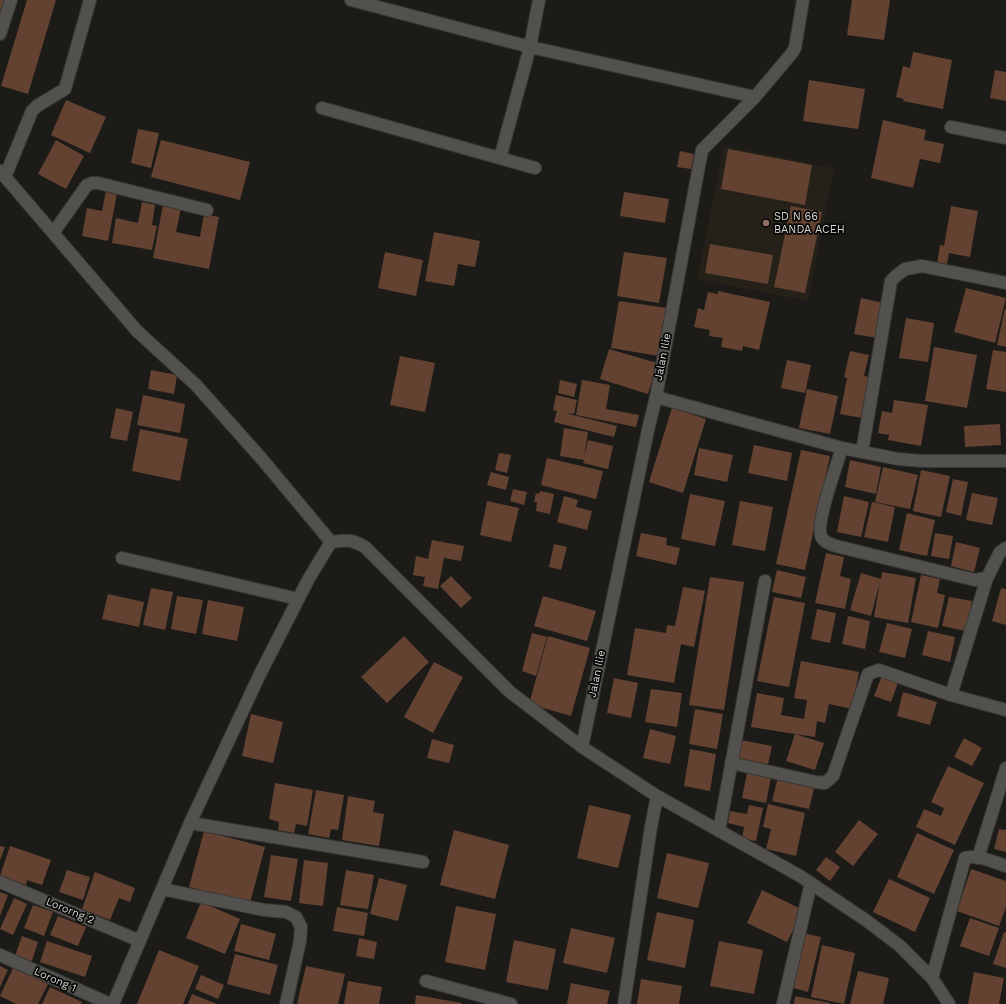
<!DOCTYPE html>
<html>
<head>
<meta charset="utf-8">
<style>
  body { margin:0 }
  canvas { display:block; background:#1c1b18 }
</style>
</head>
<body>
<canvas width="1006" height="1004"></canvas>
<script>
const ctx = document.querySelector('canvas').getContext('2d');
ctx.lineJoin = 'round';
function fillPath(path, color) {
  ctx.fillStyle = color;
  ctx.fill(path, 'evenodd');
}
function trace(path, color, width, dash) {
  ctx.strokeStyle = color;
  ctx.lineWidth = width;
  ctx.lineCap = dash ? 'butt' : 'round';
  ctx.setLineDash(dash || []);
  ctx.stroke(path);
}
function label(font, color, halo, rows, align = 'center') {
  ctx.font = font + ' "Work Sans",sans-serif';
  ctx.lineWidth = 3.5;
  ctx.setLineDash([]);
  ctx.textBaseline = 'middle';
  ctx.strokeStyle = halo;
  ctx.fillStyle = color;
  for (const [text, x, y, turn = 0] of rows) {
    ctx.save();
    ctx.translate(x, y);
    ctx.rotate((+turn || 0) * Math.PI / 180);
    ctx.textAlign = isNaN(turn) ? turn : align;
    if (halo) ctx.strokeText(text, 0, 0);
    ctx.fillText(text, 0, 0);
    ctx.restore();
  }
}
fillPath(new Path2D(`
  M724,146l110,22 -26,133 -111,-22z`), '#252118');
fillPath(new Path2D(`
  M0,0h6l-6,16z
  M27,0h29l-28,94 -27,-8z
  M852,0h38l-6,40 -37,-5z
  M913,52l39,8 -9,49 -40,-8 1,-2 -8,-2 7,-31 7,2z
  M995,70l11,2v29l-16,-3z
  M809,80l56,9 -7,40 -55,-8z
  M66,100l40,17 -16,36 -39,-18z
  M883,120l43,10 -2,10 20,4 -4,19 -20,-4 -7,29 -42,-10z
  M138,129l21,4 -8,35 -20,-5z
  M56,140l28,16 -18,33 -28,-15z
  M161,140l89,22 -10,38 -89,-23z
  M728,149l84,16 -7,40 -84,-16z
  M680,151l14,3 -3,15 -14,-2z
  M106,191l11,2 -9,48 -26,-5 5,-28 15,3z
  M624,192l45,7 -4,24 -45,-7z
  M142,202l13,3 -3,20 5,1 -5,24 -40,-7 4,-25 22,5z
  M163,205l18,3 -5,24 24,5 4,-23 15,3 -10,52 -56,-11z
  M791,206l31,6 -17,81 -31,-6z
  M951,206l27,5 -8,46 -21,-4 -2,11 -10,-1 3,-18 4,1z
  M434,232l46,9 -5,26 -17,-3 -4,22 -29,-5z
  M710,244l63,11 -5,29 -63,-11z
  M385,252l38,8 -7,36 -38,-8z
  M624,252l43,6 -8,45 -42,-7z
  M966,288l40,10 -11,45 -41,-11z
  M718,291l52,11 -11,48 -16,-4 -1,5 -21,-4 2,-9 -14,-2 1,-6 -16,-3 4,-19 6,2 4,-18 10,2z
  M861,298l23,5 -7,35 -23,-4z
  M619,301l48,7 -8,48 -48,-8z
  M1005,308l1,1v38l-9,-2z
  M906,318l28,5 -6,39 -29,-4z
  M934,347l43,8 -10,53 -42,-7z
  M609,349l48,14 -9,31 -48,-15z
  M993,350l13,2v40l-20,-3z
  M850,351l19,4 -5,21 6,1 -8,41 -22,-4 7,-36 -3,-1z
  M400,356l35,7 -10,49 -35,-7z
  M787,360l24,5 -6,28 -24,-5z
  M151,370l26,5 -3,19 -26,-5z
  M560,380l17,4 -3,13 -16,-4z
  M582,380l28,5 -4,24 33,6 -3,12 -60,-12z
  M807,389l31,7 -8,38 -31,-6z
  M143,395l42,9 -5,29 -43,-8z
  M556,395l21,5 -3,14 -9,-1 52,13 -3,11 -60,-15 3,-11 -4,-1z
  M894,400l34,5 -7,41 -33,-6 1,-5 -11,-2 4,-22 10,2z
  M116,408l17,4 -6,29 -17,-3z
  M672,408l34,11 -23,74 -34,-11z
  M1000,424l1,21 -36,2 -1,-21z
  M564,428l24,4 -4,26 4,-18 25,6 -5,23 -25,-6 1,-3 -24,-4z
  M140,429l48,10 -8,42 -48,-10z
  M754,445l38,8 -5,28 -39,-8z
  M699,448l34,7 -6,27 -33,-7z
  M801,450l29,6 -25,114 -29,-6z
  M499,453l12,2 -4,18 -12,-3z
  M547,458l56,13 -7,28 -55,-14z
  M850,460l31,7 -5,27 -31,-7z
  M883,467l35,8 -8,34 -35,-7z
  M921,470l29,6 -9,41 -28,-6z
  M491,472l18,5 -3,13 -19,-5z
  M953,479l15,3 -7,34 -15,-4z
  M513,489l14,3 -3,13 -14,-4z
  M540,491l14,3 -4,20 -14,-3 1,-9h-3l2,-9 3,1z
  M972,493l26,5 -6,27 -26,-5z
  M690,494l35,7 -10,45 -34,-7z
  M564,496l14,4 -2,7 16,4 -5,19 -30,-8z
  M844,496l25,6 -8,35 -24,-5z
  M487,501l32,7 -8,34 -31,-7z
  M740,501l33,6 -8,44 -33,-6z
  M872,502l23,5 -7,35 -24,-5z
  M907,513l28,7 -8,36 -28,-6z
  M641,533l26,5 -1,7 14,3 -4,17 -40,-9z
  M935,533l18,3 -4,23 -18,-3z
  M432,540l32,6 -3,15 -17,-3 -6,31 -15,-3 2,-9 -12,-2 3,-19 12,3z
  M956,542l24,6 -6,24 -23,-6z
  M554,544l13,3 -6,23 -12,-3z
  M826,553l18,4 -4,19 11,3 -6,30 -30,-6z
  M777,570l29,7 -5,21 -29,-6z
  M882,572l34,6 -8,45 -34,-6 6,-35 -9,34 -21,-6 11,-37 20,6z
  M921,575l19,4 -3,14 8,2 -7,33 -27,-6z
  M451,576l21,22 -11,10 -21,-22z
  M710,577l34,5 -20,128 -35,-5z
  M683,587l22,4 -11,56 -13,-3 -7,39 -47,-8 8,-47 31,5 1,-8 8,1z
  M151,588l22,4 -8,38 -22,-5z
  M1001,588l5,1v36l-14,-4z
  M108,594l36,8 -5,25 -37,-8z
  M177,596l26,4 -7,34 -25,-5z
  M543,596l53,15 -9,30 -53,-15z
  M774,597l31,6 -16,84 -32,-6z
  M949,597l23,4 -6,30 -24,-5z
  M208,600l36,7 -7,34 -35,-7z
  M817,609l19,4 -6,30 -19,-4z
  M848,616l22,5 -5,28 -23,-5z
  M887,623l25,6 -7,29 -26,-6z
  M928,631l27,6 -5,25 -28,-7z
  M532,633l15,4 -11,39 -14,-5z
  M404,636l25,26 -42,41 -26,-26z
  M548,636l42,12 -19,68 -42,-12z
  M801,661l58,11 -7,37 -23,-5 -4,19 -8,-2 -2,16 -20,-3 29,9 -9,27 -29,-9 9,-27 -44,-7 6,-34 27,5 -3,17 23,4 3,-19 -13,-2z
  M434,662l29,15 -30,56 -29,-16z
  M883,673l16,7 -8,22 -17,-6z
  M614,678l24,5 -7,35 -24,-5z
  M651,689l31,4 -5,34 -32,-5z
  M903,692l34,10 -7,23 -33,-9z
  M695,709l28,5 -6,35 -28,-5z
  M251,714l32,8 -10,41 -31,-7z
  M650,729l26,7 -6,28 -27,-6z
  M964,738l18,10 -10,18 -18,-9z
  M432,739l22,6 -5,18 -22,-5z
  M741,740l31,6 -4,18 -31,-6z
  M690,749l26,5 -6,37 -26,-5z
  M948,766l36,17 -29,62 -39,-18 8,-18 17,7 3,-8 -13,-6z
  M747,773l24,4 -5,26 -24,-5z
  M778,777l37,8 -6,24 -37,-8z
  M275,783l38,7 -6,36 -11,-2 -2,9 -16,-3 1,-8 -10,-3z
  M316,790l28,5 -6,35 -7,-1 -2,9 -21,-4z
  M348,796l27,5 -2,11 11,2 -5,32 -37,-6z
  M768,804l37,9 -9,43 -30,-7 5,-20 -8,-2z
  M589,805l42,10 -13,53 -41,-10z
  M749,805l14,3 -7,33 -14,-3 2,-11 -16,-4 2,-12 17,3z
  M859,820l19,14 -25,32 -18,-14z
  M999,829l7,1v22l-12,-3z
  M454,830l55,15 -14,54 -55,-14z
  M204,831l61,16 -15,56 -61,-16z
  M917,833l37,17 -20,44 -37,-17z
  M0,846l5,1 -5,13z
  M10,846l41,14 -9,25 -15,-5 -1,5 -26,-9z
  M667,853l42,10 -11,45 -41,-10z
  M271,855l27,4 -7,42 -27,-4z
  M826,857l14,10 -10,14 -14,-11z
  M304,860l24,3 -5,43 -24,-3z
  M971,869l35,12v26l-7,19 -42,-15z
  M67,870l23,7 -7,23 -24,-8z
  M346,870l28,5 -6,34 -28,-4z
  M95,872l40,16 -5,14 -11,-4 -9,22 -28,-11z
  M379,878l28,7 -9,36 -28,-7z
  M889,879l41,19 -15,34 -42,-20z
  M762,890l41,20 -16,32 -40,-19z
  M0,892l8,3 -8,21z
  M14,898l13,6 -14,31 -13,-6z
  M201,902l39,17 -15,35 -39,-16z
  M33,905l20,7 -9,24 -20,-8z
  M456,906l40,8 -11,56 -40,-8z
  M337,907l31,6 -4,23 -31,-5z
  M657,912l37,8 -9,48 -38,-8z
  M58,916l28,11 -8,19 -28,-11z
  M970,918l29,10 -10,28 -29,-10z
  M241,924l35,10 -7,26 -35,-9z
  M571,928l44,10 -8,35 -44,-10z
  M1004,932h2v36l-13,-4z
  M803,933l18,4 -13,55 -18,-5z
  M22,936l16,6 -6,19 -17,-5z
  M359,938l18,4 -3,17 -18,-3z
  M514,940l42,9 -8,41 -42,-8z
  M47,941l45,15 -7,21 -45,-15z
  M719,941l44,9 -9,44 -44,-8z
  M822,945l33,8 -11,51 -33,-7z
  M159,950l40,16 -16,38h-46z
  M235,954l43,11 -8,30 -43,-11z
  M0,966l8,4 -8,17z
  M306,966l39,8 -7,30h-41z
  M13,968l35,16 -10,20h-22l-16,-8z
  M858,971l31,7 -6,26h-33z
  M974,972l30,6 -5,26h-31z
  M201,975l23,10 -6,14 -23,-10z
  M641,979l41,7 -3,18h-42z
  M348,981l34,6 -3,17h-35z
  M571,983l39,8 -3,13h-40z
  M50,987l32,15 -1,2h-39z
  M192,994l25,10h-29z
  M416,995l46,8 -1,1h-46z
  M795,996l35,7v1h-36z`), '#634231');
const street = new Path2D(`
  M351,0l179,47 225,50
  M0,34l11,-34
  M322,108l213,60
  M951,127l55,11
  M500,158l30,-111 9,-47
  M0,171l137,160 59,54 65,73 70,84
  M5,177l27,-66 5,-5 28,-17 25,-89
  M53,233l34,-48 5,-2h6l109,27
  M656,397l186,51 56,11 25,2h83
  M842,448c-5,16 -28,79 -20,90 5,7 18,9 26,11l127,31 12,-2 13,-26 6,-4
  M862,452l29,-171 5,-5 9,-7 17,-3 84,17
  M122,558l176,41
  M951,695l36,-117
  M582,747l66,-317 8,-33 46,-247 53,-53 37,-44 3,-5 8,-48
  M731,763l85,19 9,1 8,-7 35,-102 11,-4 72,25 55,15
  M190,823l233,39
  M719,831l46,-250
  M978,858l28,-90
  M0,882l140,59
  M162,889l102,21 22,2 10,5 5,10 -1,14 -14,63
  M0,955l110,49
  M932,978l33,-120c12,-4 29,4 41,8
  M426,981l85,23
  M113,1004l77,-181 70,-149 48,-94 23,-38c15,-2 20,-3 34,5l145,145 72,55 75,49 143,80 67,45 33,25 32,32 17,26
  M624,1004l27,-177 6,-31
  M783,1004l28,-121`);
trace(street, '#393836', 14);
trace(street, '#53514d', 12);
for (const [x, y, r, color] of [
  [766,223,4,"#8d6e63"]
]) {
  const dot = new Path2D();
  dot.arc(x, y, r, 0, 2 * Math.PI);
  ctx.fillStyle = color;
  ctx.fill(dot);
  trace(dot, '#060605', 1.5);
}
label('11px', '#d7d6d4', '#060605', [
  ["SD N 66",774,217],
  ["BANDA ACEH",774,230]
], 'left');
label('11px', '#d7d6d4', '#060605', [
  ["Jalan Ilie",663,357,-79],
  ["Jalan Ilie",597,674,-78],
  ["Lororng 2",70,911,23],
  ["Lorong 1",55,980,24]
]);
</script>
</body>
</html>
